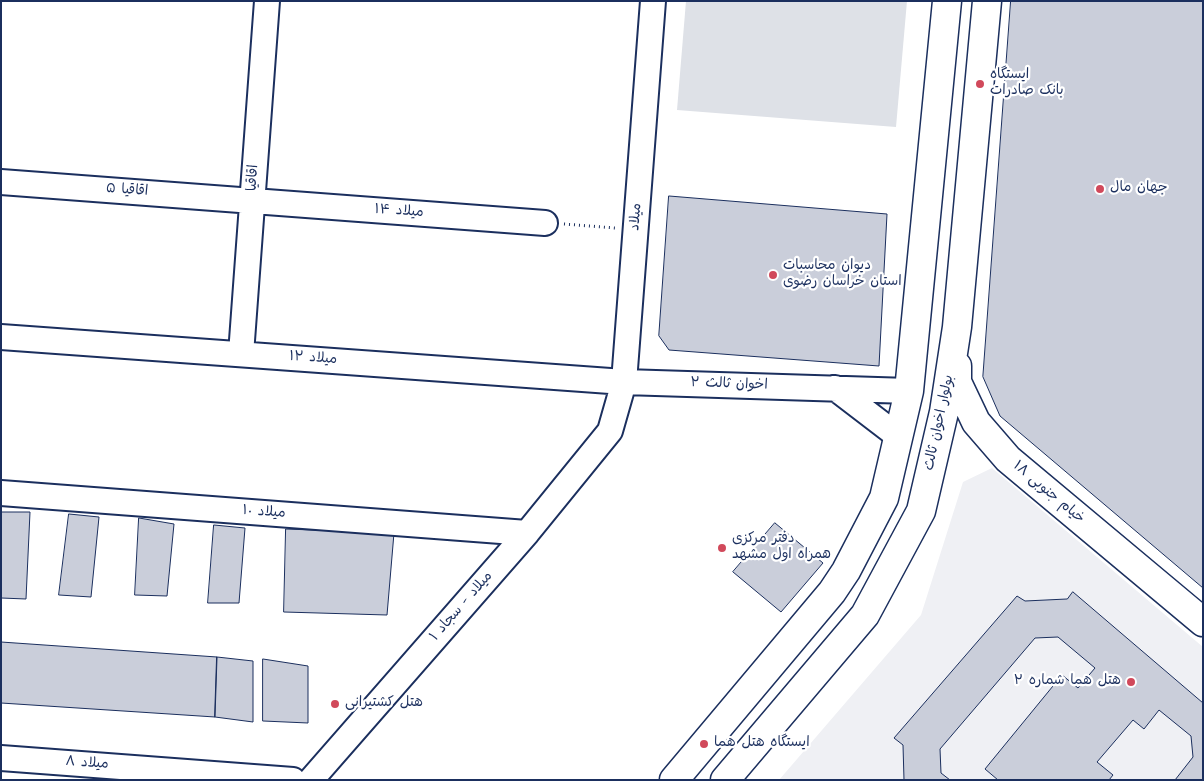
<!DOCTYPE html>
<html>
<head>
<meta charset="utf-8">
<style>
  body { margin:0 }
  #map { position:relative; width:1204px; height:781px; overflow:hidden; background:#fff; font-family:Kalam,sans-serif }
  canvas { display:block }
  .frame { position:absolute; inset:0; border:2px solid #1b2f5e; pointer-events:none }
</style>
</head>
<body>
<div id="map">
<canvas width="1204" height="781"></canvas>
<div class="frame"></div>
</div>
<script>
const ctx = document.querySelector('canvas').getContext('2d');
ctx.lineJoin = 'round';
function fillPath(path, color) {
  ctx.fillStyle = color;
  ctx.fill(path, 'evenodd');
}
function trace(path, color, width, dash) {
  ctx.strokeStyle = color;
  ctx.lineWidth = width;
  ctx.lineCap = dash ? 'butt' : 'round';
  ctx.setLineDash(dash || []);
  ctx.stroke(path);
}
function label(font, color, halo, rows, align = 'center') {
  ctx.font = font + ' Kalam,"Playpen Sans Arabic",sans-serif';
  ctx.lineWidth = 4.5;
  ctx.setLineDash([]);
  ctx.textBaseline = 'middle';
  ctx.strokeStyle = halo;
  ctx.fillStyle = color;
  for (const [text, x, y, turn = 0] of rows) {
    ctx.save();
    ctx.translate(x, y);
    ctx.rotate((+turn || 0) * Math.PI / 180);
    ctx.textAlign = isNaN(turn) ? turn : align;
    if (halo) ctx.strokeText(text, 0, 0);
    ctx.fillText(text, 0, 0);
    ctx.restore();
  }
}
fillPath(new Path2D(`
  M992,468l211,179v133h-424l142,-165 42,-133z`), '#eff0f4');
fillPath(new Path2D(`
  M686,1h221l-11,126 -219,-17z`), '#dee1e7');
const building = new Path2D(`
  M1011,1h192v587l-203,-172 -17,-39z
  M669,196l218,18 -8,152 -210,-16 -10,-14z
  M1,512h29l-4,87 -25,-1z
  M69,514l30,3 -8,80 -32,-2z
  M139,518l35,6 -7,72 -32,-1z
  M775,523l48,40 -42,49 -48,-40z
  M214,525l31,3 -6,75h-31z
  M286,529l108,4 -7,82 -103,-3z
  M1073,592l130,111v77h-28l18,-23 -2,-21 -32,-26 -15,19 -11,-9 -36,42 16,13 -4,5h-111l-13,-11 77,-94 16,13 17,-20 -37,-31 -23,1 -95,111 1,24 9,7h-46l-1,-35 -9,-7 123,-142 8,5 42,-2z
  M1,642l216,15 -2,60 -214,-14z
  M217,657l36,4v61l-38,-5z
  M263,659l45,7v57l-45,-2z`);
fillPath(building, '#caceda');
trace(building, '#1b2f5e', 1);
const minor = new Path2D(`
  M1,182l544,41
  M1,337l623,45 285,9
  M241,354l26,-353
  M835,388l64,49
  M1,493l526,40
  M1,758l292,22
  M311,780l216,-247 83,-102 14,-49 29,-381`);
const tertiary = new Path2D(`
  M957,366v16l19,40 32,37 195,163
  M674,780l158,-188 14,-21 38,-73 25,-107 38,-390
  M725,780l140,-165 56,-104 23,-99 13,-85 30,-326`);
trace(minor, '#1b2f5e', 28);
trace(tertiary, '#1b2f5e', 31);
trace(new Path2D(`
  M564,224l51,4`), '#1b2f5e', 3, [1, 4]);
trace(minor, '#fff', 24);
trace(tertiary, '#fff', 28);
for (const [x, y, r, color] of [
  [980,84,5,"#d1495b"],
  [1100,189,5,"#d1495b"],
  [773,275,5,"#d1495b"],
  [722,548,5,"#d1495b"],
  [1131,682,5,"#d1495b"],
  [335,704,5,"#d1495b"],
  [704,744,5,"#d1495b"]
]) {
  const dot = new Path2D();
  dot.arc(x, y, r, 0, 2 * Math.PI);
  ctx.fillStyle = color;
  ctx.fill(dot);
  trace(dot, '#fff', 2);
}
label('14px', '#1b2f5e', '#fff', [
  ["ایستگاه",990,76],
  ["بانک صادرات",990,92],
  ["جهان مال",1110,189],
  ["دیوان محاسبات",783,267],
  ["استان خراسان رضوی",783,283],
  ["دفتر مرکزی",732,540],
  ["همراه اول مشهد",732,556],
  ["هتل هما شماره ۲",1121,682,"right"],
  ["هتل کشتیرانی",345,704],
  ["ایستگاه هتل هما",714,744]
], 'left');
label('14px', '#1b2f5e', '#fff', [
  ["اقاقیا",254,178,-86],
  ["اقاقیا ۵",127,191,4],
  ["میلاد ۱۴",399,212,4],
  ["میلاد",637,217,-86],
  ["میلاد ۱۲",313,359,4],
  ["اخوان ثالث ۲",729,385,2],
  ["بولوار اخوان ثالث",940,423,-78],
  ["خیام جنوبی ۱۸",1048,493,40],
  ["میلاد ۱۰",264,513,4],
  ["میلاد - سجاد ۱",462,607,-49],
  ["میلاد ۸",87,764,4]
]);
</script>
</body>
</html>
